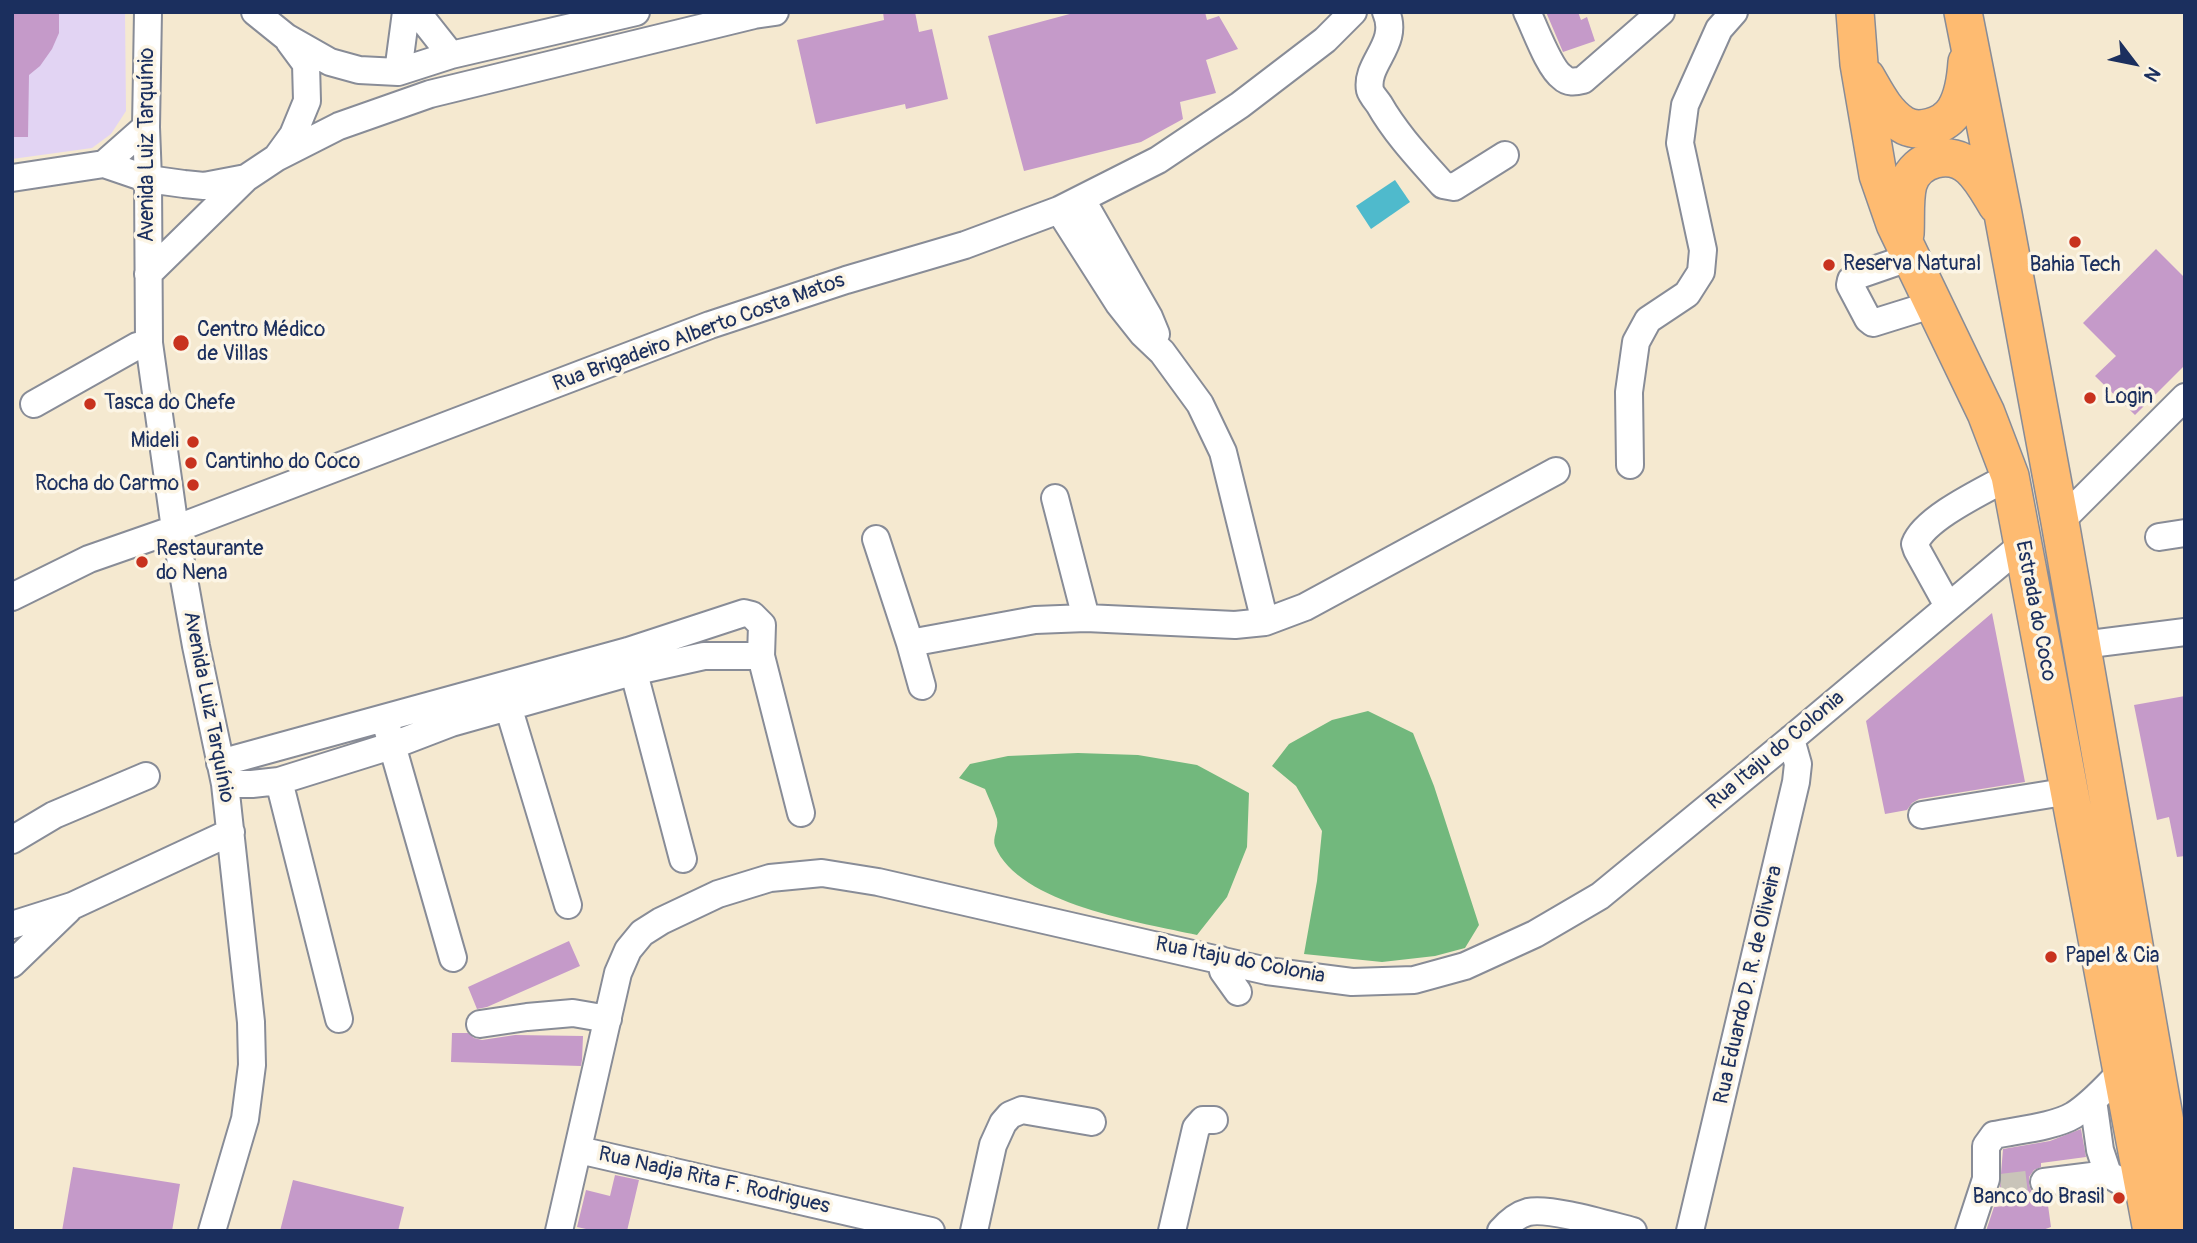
<!DOCTYPE html>
<html>
<head>
<meta charset="utf-8">
<style>
  body { margin:0 }
  #map { position:relative; width:2197px; height:1243px; overflow:hidden; background:#f5e9d0; font-family:Pangolin,sans-serif }
  canvas { display:block }
  .frame { position:absolute; inset:0; border:14px solid #1b2f5e; pointer-events:none }
  .north { position:absolute; left:2099px; top:28px; width:70px; height:70px; -webkit-text-stroke:5px #fcf5e5; paint-order:stroke; rotate:122deg; font-size:19px; font-weight:700; line-height:28px; text-align:center; color:#1b2f5e }
  .north::after { content:''; display:block; margin:auto; width:24px; height:32px; background:#1b2f5e; clip-path:polygon(50% 0,100% 100%,50% 72%,0 100%) }
</style>
</head>
<body>
<div id="map">
<canvas width="2197" height="1243"></canvas>
<div class="frame"></div>
<div class="north">N</div>
</div>
<script>
const ctx = document.querySelector('canvas').getContext('2d');
ctx.lineJoin = 'round';
function fillPath(path, color) {
  ctx.fillStyle = color;
  ctx.fill(path, 'evenodd');
}
function trace(path, color, width, dash) {
  ctx.strokeStyle = color;
  ctx.lineWidth = width;
  ctx.lineCap = dash ? 'butt' : 'round';
  ctx.setLineDash(dash || []);
  ctx.stroke(path);
}
function label(font, color, halo, rows, align = 'center') {
  ctx.font = font + ' Pangolin,sans-serif';
  ctx.lineWidth = 7;
  ctx.setLineDash([]);
  ctx.textBaseline = 'middle';
  ctx.strokeStyle = halo;
  ctx.fillStyle = color;
  for (const [text, x, y, turn = 0] of rows) {
    ctx.save();
    ctx.translate(x, y);
    ctx.rotate((+turn || 0) * Math.PI / 180);
    ctx.textAlign = isNaN(turn) ? turn : align;
    if (halo) ctx.strokeText(text, 0, 0);
    ctx.fillText(text, 0, 0);
    ctx.restore();
  }
}
fillPath(new Path2D(`
  M12,12h113l1,99 -15,23 -19,14 -80,11z`), '#e2d4f3');
fillPath(new Path2D(`
  M1368,711l45,22 21,53 45,139 -14,23 -30,8 -53,6 -78,-8 13,-73 5,-50 -26,-45 -24,-20 17,-22 43,-24z
  M1078,753l60,2 59,10 52,28 -2,54 -20,50 -30,38c-54,-12 -179,-31 -202,-89 -3,-8 4,-18 2,-27 -3,-10 -8,-20 -12,-30l-26,-11 11,-14 38,-8z`), '#72b87d');
fillPath(new Path2D(`
  M1395,180l15,22 -39,27 -15,-23z`), '#4fbacc');
fillPath(new Path2D(`
  M12,12h47v21l-7,16 -12,17 -11,9 -1,62h-16z
  M883,12h32l4,20 13,-3 16,70 -42,10 -1,-5 -89,20 -19,-84 87,-20z
  M1077,12h128l2,8 12,-4 19,33 -32,11 10,33 -36,9 3,17 -42,23 -117,29 -36,-135z
  M1546,12h32l3,8 6,-3 8,24 -32,11z
  M2156,249l29,29v87l-50,50 -40,-39 21,-20 -33,-33z
  M1992,613l33,169 -106,17 -7,4 -5,7 -22,4 -19,-93z
  M2185,696v160l-8,1 -8,-40 -12,3 -23,-115z
  M569,941l11,25 -93,41 -10,2 -9,-22z
  M452,1033h16l6,5 8,2 33,-5 68,1 -1,24 -1,6 -130,-4z
  M2081,1129l5,28 -45,6v4l-7,3 -5,7v8l3,7 7,5 8,1 4,29 -11,4h-54l8,-24 10,-1 -4,-20 3,-37 47,-8z
  M73,1167l107,17 -8,47h-110z
  M615,1175l24,5 -12,51h-32l-18,-4 9,-37 24,6z
  M293,1180l111,27 -6,24h-118z`), '#c59ac9');
trace(new Path2D(`
  M2001,1187l43,-5`), '#c9c4b9', 26, [26, 13]);
const minor = new Path2D(`
  M148,12l-2,115 2,52 1,164 26,186 21,117 29,138 26,238 1,43 -7,54 -33,112
  M255,12l31,25 44,25 29,8 39,2 53,-17 185,-43
  M417,12l34,43
  M1386,12c14,32 -21,51 -16,78 1,4 6,10 9,14 17,30 41,55 64,81l11,2 51,-32
  M1527,12c8,16 22,56 35,65 6,6 13,5 21,3l78,-68
  M398,72l8,-60
  M277,157l16,-22 14,-34 -1,-37 -17,-23
  M104,164l42,-37
  M12,178l92,-14 44,15 36,5 20,2 42,-8
  M1082,200l67,117 7,17
  M1059,210l60,94 23,29 20,19 38,52 23,48 42,170
  M1911,257l-55,19 -5,4 -1,5 18,34 5,4 61,-19
  M148,274l98,-96 30,-20 63,-32 91,-32 324,-79 21,-3
  M34,404l103,-58 12,-3
  M1630,465l-1,-73 7,-50 12,-22 39,-26 14,-22 2,-22 -23,-107 5,-38 34,-76 15,-17
  M1055,498l31,120
  M2060,522l125,-125
  M2159,537l26,-4
  M876,539l34,104 12,43
  M12,597l77,-38 86,-30 535,-204 136,-45 119,-35 94,-35 99,-50 82,-55 85,-65 28,-28
  M1948,606l-31,-56 -2,-6c9,-26 70,-54 95,-68
  M910,643l125,-23 51,-2 149,7 30,-3 40,-15 251,-136
  M2082,645l103,-13
  M629,654l54,205
  M508,706l60,199
  M388,731l65,227
  M220,763l408,-112 116,-38 8,2 10,10 -1,31 40,157
  M279,781l60,238
  M225,784h27l27,-3 112,-35 60,-23 181,-51 72,-16h57
  M1922,815l148,-24
  M12,840l42,-25 92,-39
  M12,925l60,-19 159,-74
  M1221,960l2,11 15,21
  M12,964l56,-54
  M480,1024l47,-7 46,-4 35,6
  M2093,1100l7,50 8,24
  M579,1150l352,81
  M2044,1182l64,-8 12,7 25,4
  M559,1231l59,-258 10,-23 14,-17 19,-12 57,-27 52,-16 52,-5 56,9 389,89 85,11 62,-2 51,-14 70,-32 65,-38 191,-157 232,-195
  M974,1231l19,-86 10,-22 7,-8 12,-5 70,12
  M1172,1231l24,-103 7,-8h11
  M1501,1231c7,-8 16,-16 27,-19 22,-5 81,13 105,19
  M1690,1231l106,-449 2,-18 -7,-25
  M1969,1231l17,-52v-33l8,-11c23,-5 60,-8 80,-20 19,-12 33,-29 49,-45`);
const highway = new Path2D(`
  M1855,12l4,52 19,111 17,49 91,189 24,63 142,755
  M1963,12l40,202 57,308 124,709
  M1866,77c10,17 19,36 36,47 16,11 43,2 53,-14 8,-13 11,-33 12,-48
  M1905,234c1,-15 -1,-35 3,-50 8,-26 43,-35 63,-16 11,10 18,24 26,37`);
trace(minor, '#888c97', 30);
trace(highway, '#888c97', 40);
trace(minor, '#fff', 26);
trace(highway, '#febb71', 37);
for (const [x, y, r, color] of [
  [2075,242,7,"#c8321e"],
  [1829,265,7,"#c8321e"],
  [181,343,9,"#c8321e"],
  [2090,398,7,"#c8321e"],
  [90,404,7,"#c8321e"],
  [193,442,7,"#c8321e"],
  [191,463,7,"#c8321e"],
  [193,485,7,"#c8321e"],
  [142,562,7,"#c8321e"],
  [2051,957,7,"#c8321e"],
  [2119,1198,7,"#c8321e"]
]) {
  const dot = new Path2D();
  dot.arc(x, y, r, 0, 2 * Math.PI);
  ctx.fillStyle = color;
  ctx.fill(dot);
  trace(dot, '#fcf5e5', 2.5);
}
label('21px', '#1b2f5e', '#fcf5e5', [
  ["Avenida Luiz Tarquínio",148,145,-90],
  ["Rua Brigadeiro Alberto Costa Matos",699,333,-20],
  ["Estrada do Coco",2035,611,79],
  ["Avenida Luiz Tarquínio",208,707,79],
  ["Rua Itaju do Colonia",1776,751,-40],
  ["Rua Itaju do Colonia",1240,961,11],
  ["Rua Eduardo D. R. de Oliveira",1749,985,-77],
  ["Rua Nadja Rita F. Rodrigues",714,1181,13]
]);
label('21px', '#1b2f5e', '#fcf5e5', [
  ["Reserva Natural",1843,265],
  ["Bahia Tech",2075,266,"center"],
  ["Centro Médico",197,331],
  ["de Villas",197,355],
  ["Login",2104,398],
  ["Tasca do Chefe",104,404],
  ["Mideli",179,442,"right"],
  ["Cantinho do Coco",205,463],
  ["Rocha do Carmo",179,485,"right"],
  ["Restaurante",156,550],
  ["do Nena",156,574],
  ["Papel & Cia",2065,957],
  ["Banco do Brasil",2105,1198,"right"]
], 'left');
</script>
</body>
</html>
